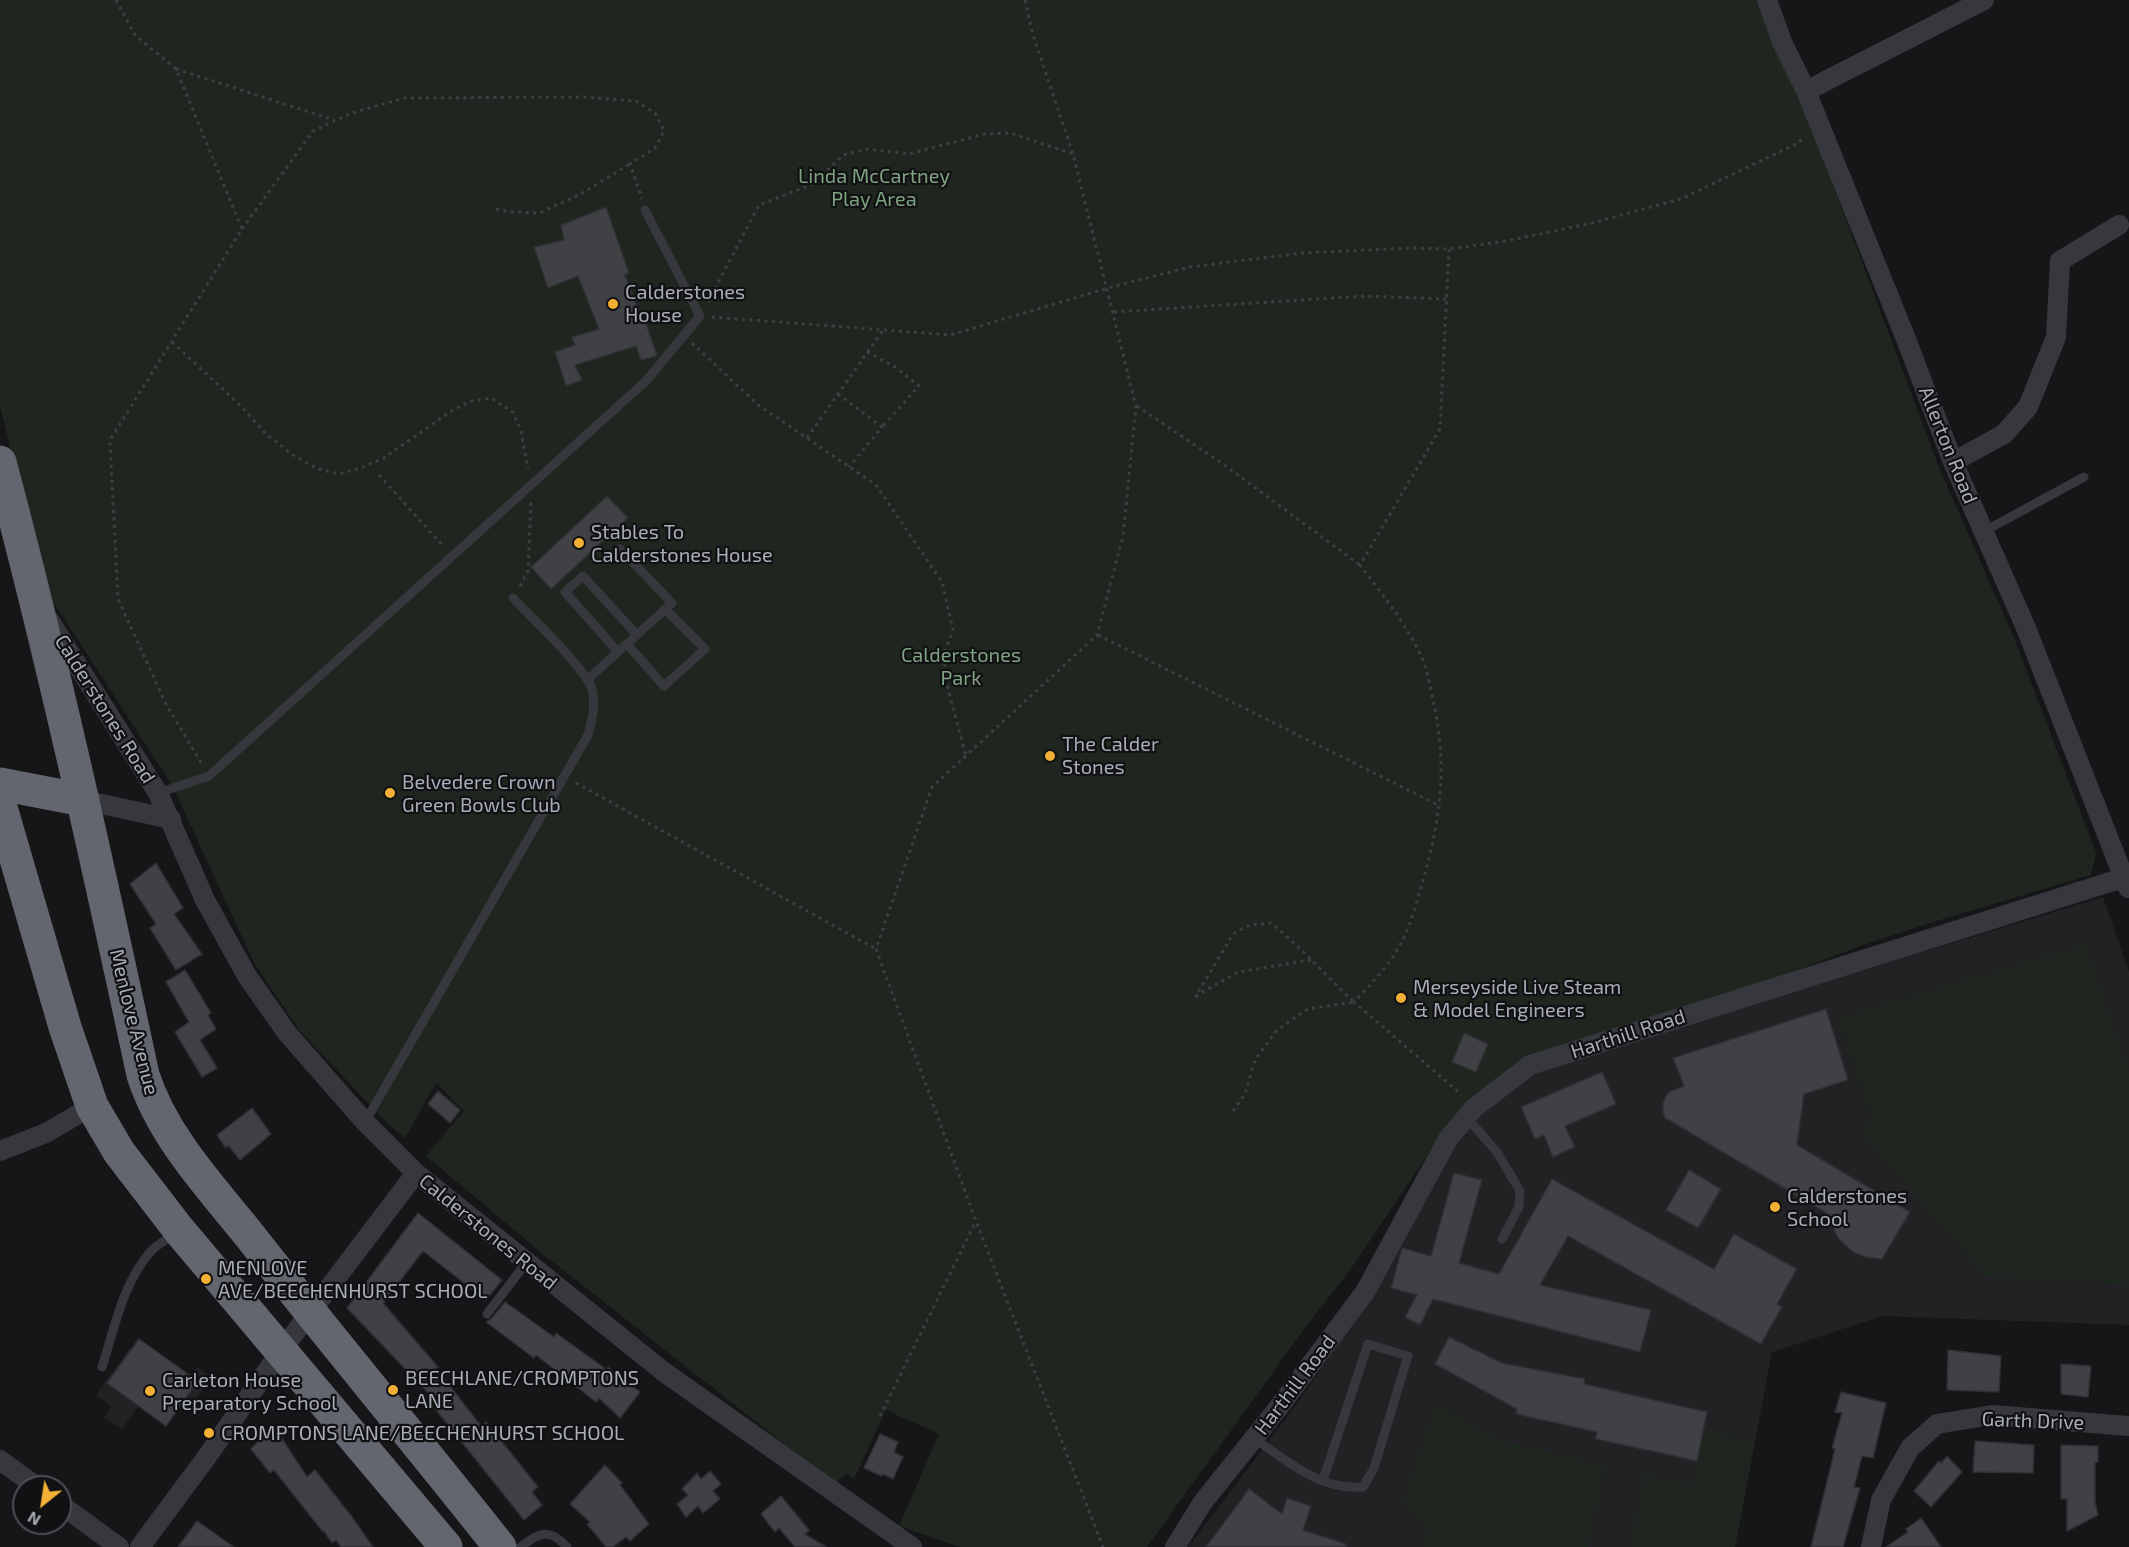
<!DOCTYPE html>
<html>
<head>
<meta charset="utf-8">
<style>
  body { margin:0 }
  #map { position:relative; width:2129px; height:1547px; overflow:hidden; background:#161618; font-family:"Exo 2",sans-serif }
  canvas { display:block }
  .north { position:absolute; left:12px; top:1475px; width:60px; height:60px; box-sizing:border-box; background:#111113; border:2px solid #4d4f55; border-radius:50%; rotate:210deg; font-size:16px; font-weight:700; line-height:24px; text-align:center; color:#a8adb8 }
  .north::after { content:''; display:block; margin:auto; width:21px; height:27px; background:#f2b134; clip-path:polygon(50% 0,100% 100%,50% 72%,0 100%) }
</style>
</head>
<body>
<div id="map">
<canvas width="2129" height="1547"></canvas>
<div class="north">N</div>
</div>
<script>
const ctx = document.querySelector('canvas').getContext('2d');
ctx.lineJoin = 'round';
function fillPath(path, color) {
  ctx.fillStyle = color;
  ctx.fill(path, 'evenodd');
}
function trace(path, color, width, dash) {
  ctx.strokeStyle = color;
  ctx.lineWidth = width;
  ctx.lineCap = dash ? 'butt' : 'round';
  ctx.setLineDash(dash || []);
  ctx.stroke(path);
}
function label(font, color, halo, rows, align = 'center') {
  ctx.font = font + ' "Exo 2",sans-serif';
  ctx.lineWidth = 4.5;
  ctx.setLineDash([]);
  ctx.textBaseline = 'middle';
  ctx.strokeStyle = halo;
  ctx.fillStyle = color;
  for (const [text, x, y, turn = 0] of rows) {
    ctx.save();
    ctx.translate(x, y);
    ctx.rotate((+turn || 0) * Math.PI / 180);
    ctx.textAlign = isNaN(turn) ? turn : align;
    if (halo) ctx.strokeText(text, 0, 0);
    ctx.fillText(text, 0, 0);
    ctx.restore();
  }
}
fillPath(new Path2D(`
  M2103,897l26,75v353l-247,-9 -110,36 -37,195h-547l108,-142 71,-103 108,-190 53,-37 111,-36z
  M130,1348l52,38 15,-19 14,11 -20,27 -12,-8 -35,2 -22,30 -18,-12 7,-11 -15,-11z`), '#222225');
fillPath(new Path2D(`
  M0,0h1760l16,47 45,106 119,317 75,170 81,213 -5,22 -158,47 -70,23 -111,42 -222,69 -89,79 -93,138 -38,48 -163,226h-188l-60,-21 40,-92 -53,-24 -32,69 -7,-5 -12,10 -291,-229 -118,-99 38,-45 -28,-28 -31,55 -21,-18 -84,-89 -46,-68 -81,-176 -128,-198 -45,-183z
  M2086,944l43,130v211l-144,-9 -121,-140 7,-21 -33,-98z
  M1436,1403l64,37 106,26 -18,81h-164l4,-15 -26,-30z
  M1703,1430l52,12 -20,105h-104l13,-74 49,12z`), '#1e261f');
const building = new Path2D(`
  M606,207l23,66 -4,2 17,46 3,-1 12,36 -16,4 -5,-14 -61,19 7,15 -16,6 -11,-34 20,-7 -3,-8 27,-8 -21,-53 -30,12 -14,-41 30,-7 -3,-15z
  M607,496l21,22 -77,71 -20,-22z
  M156,863l27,45 -9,6 28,40 -26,16 -26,-42 6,-4 -26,-40z
  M185,970l26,43 -3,2 8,14 -16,11 17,28 -15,9 -27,-45 14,-10 -23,-40z
  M1826,1009l22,71 -44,14 -7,51 113,67 -28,47 -17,-2 -12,-5 -15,-14 -13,-26 -160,-94 -2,-6v-10l3,-6 3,-4 15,-6 -11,-28z
  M1464,1033l24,11 -12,28 -24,-10z
  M1602,1072l14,32 -51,22 10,21 -22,10 -9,-22 -9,4 -14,-32z
  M438,1091l22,19 -10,13 -22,-19z
  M252,1108l19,26 -31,26 -12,-15 -2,3 -9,-13z
  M1689,1170l32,19 -23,39 -32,-18z
  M1454,1173l28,7 -23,83 40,11 53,-95 162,90 20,-35 63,35 -20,35 5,3 -21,37 -193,-108 -28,49 111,25 -11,42 -207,-53 -13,26 -15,-8 12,-22 -26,-7 11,-40 29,8z
  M418,1213l84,67 -16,20 -63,-49 -40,52 55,64 -2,1 45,58 5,-4 52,65 -6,5 10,13 -18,15 -95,-119 4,-3 -86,-90z
  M505,1302l49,35 2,-4 51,37 1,-3 32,25 -20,26 -21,-20 -3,4 -60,-47 -2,3 -48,-36 6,-4z
  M1449,1337l53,26 83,16 -1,5 123,28 -10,49 -101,-22 1,-7 -81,-18 1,-5 -82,-45z
  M139,1339l59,42 -32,45 -59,-43z
  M1948,1350l53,6 -2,36 -52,-2z
  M2061,1364l30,2 -3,31 -27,-3z
  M1841,1392l45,11 -13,55 -11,-2 -8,31 6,1 -17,59h-32l24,-98 -3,-1 10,-35 -7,-1z
  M267,1432l12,2 28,43 8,-7 37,47 21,30h-32l-5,-7 -4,3 -8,-12 -1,1 -49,-62 -4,3 -19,-24z
  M880,1434l18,8 -4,10 9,5 -10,22 -10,-5 -1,2 -18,-8z
  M1975,1441l59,4 -1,28 -60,-1z
  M2061,1445l37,1v16h-3v40l3,13 -31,16v-32h-6z
  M1947,1456l15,16 -31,35 -17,-16 25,-30 2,2z
  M605,1465l17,18 -2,2 29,39 -19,17 -4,-4 -13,10h-7l-19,-23 3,-2 -20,-18z
  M710,1471l11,13 -8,7 7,8 -17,14 -5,-7 -12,11 -9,-13 11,-9 -6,-6 15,-16 4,6z
  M1249,1489l33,25 5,-16 24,8 -8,24 43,14v3h-140z
  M781,1496l28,34 -4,4 21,13h-31l-16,-19 -4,4 -14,-18z
  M1921,1518l20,29h-55l22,-15 -2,-3z
  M197,1521l37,26h-56z`);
fillPath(building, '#404145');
trace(building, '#303034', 1.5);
trace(new Path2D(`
  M116,0l19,35 41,34 66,160 -132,211 8,159 48,105 37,62
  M1025,0l8,35 40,119 63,252 -13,130 -26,99 -165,152 -56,162 100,272 127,326
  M176,69l158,51
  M496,209l15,3 28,1 42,-19 49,-30
  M242,229l71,-98 39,-18 52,-15 180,-1 52,4 19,12 9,18 -9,17 -25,16 12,35
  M1449,249l-9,180 -80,136c23,30 47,60 63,95 4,10 6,21 8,31 17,70 11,122 -8,190 -6,20 -11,41 -21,60 -11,23 -30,42 -48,61l108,93
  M708,302l51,-97 54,-21 30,-29 25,-6 41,5 75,-20 26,-1 63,21
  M1114,312l250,-16 82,3
  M712,317l238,18 158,-47 82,-21 112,-14 110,-5 37,1 57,-8 86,-18 89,-24 117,-56 6,-6
  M172,342l69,64 25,28 27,21 23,13 22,6 20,-5 26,-11 67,-47 20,-10 20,-3 22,14 8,20 7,37
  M692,343l65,61 119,81 66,97 11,48 -9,23 2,28 20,75
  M867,352l28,15 24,19 -37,41
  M838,394l44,33 -33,40
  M1137,406l86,58 137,101
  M807,438l76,-108
  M379,475l64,71
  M520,586l8,-15 3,-69
  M1098,635l342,171
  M576,783l300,166
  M1311,960l-73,12 -42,24 37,-62 17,-9 21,-2c30,24 55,53 83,79
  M1233,1111l12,-17 10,-34 22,-30 31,-21 46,-7
  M880,1416l96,-195`), '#3d3f44', 3, [3, 4.5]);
trace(new Path2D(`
  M1983,532l101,-55
  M627,644l37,42 41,-37 -39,-39
  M618,652l-53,-60 18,-16 54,59
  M587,680l85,-77 -52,-54
  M158,793l51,-17 437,-395 54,-65 -55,-106
  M1465,1118l10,9 22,25 23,39 -1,16 -17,32
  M365,1122l223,-387c4,-15 8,-30 4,-46 -5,-19 -63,-74 -79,-91
  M487,1314l39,-51
  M102,1367c13,-40 21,-85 50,-117 6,-6 16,-11 23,-17
  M1254,1438c32,23 68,53 109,49l11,-19 34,-112 -40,-12 -45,136
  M521,1547c18,-15 29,-19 46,0`), '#37383d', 9);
trace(new Path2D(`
  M1767,0l15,42 24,49 100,248 47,123 73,166 102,260
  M1806,91l178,-91
  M1953,462l51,-28 24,-27 28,-70 4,-76 59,-36
  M49,620l109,173 47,107 42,76 40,57 78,89 51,51 248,199 248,175
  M83,800l88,19
  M0,1151l46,-18 46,-27
  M0,1460l37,27
  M60,1504l59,43
  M140,1547l66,-89 75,-107 135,-178
  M1175,1547l28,-45 76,-95 86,-115 83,-153 26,-31 56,-43 599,-189
  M1871,1547l10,-47 29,-52 27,-24 55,-9 137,11`), '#37383d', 20);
trace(new Path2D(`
  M0,462c54,203 99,408 143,613 20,62 67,111 107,161 82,105 168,207 250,311
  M0,784l83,16
  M0,804l65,223 27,79 27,46 60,78 267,317`), '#63666e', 33);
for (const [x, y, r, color] of [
  [613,304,6,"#f2b134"],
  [579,543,6,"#f2b134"],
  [1050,756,6,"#f2b134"],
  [390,793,6,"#f2b134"],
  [1401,998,6,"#f2b134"],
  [1775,1207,6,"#f2b134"],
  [206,1279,6,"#f2b134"],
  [393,1390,6,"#f2b134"],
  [150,1391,6,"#f2b134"],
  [209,1433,6,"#f2b134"]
]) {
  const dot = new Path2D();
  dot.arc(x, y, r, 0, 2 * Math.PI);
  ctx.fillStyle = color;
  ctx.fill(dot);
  trace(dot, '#111113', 2);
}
label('20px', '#7fa381', '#111113', [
  ["Linda McCartney",874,176],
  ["Play Area",874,199],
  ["Calderstones",961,655],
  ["Park",961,678]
]);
label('20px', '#a8adb8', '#111113', [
  ["Calderstones",625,292],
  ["House",625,315],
  ["Stables To",591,532],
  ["Calderstones House",591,555],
  ["The Calder",1062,744],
  ["Stones",1062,767],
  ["Belvedere Crown",402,782],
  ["Green Bowls Club",402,805],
  ["Merseyside Live Steam",1413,987],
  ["& Model Engineers",1413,1010],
  ["Calderstones",1787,1196],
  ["School",1787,1219],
  ["MENLOVE",218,1268],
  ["AVE/BEECHENHURST SCHOOL",218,1291],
  ["BEECHLANE/CROMPTONS",405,1378],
  ["LANE",405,1401],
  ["Carleton House",162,1380],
  ["Preparatory School",162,1403],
  ["CROMPTONS LANE/BEECHENHURST SCHOOL",221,1433]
], 'left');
label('20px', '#a8adb8', '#111113', [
  ["Allerton Road",1948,445,68],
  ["Calderstones Road",105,709,58],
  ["Menlove Avenue",134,1022,76],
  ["Harthill Road",1628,1034,-18],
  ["Calderstones Road",488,1232,39],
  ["Harthill Road",1295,1385,-53],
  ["Garth Drive",2033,1421,2]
]);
</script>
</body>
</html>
